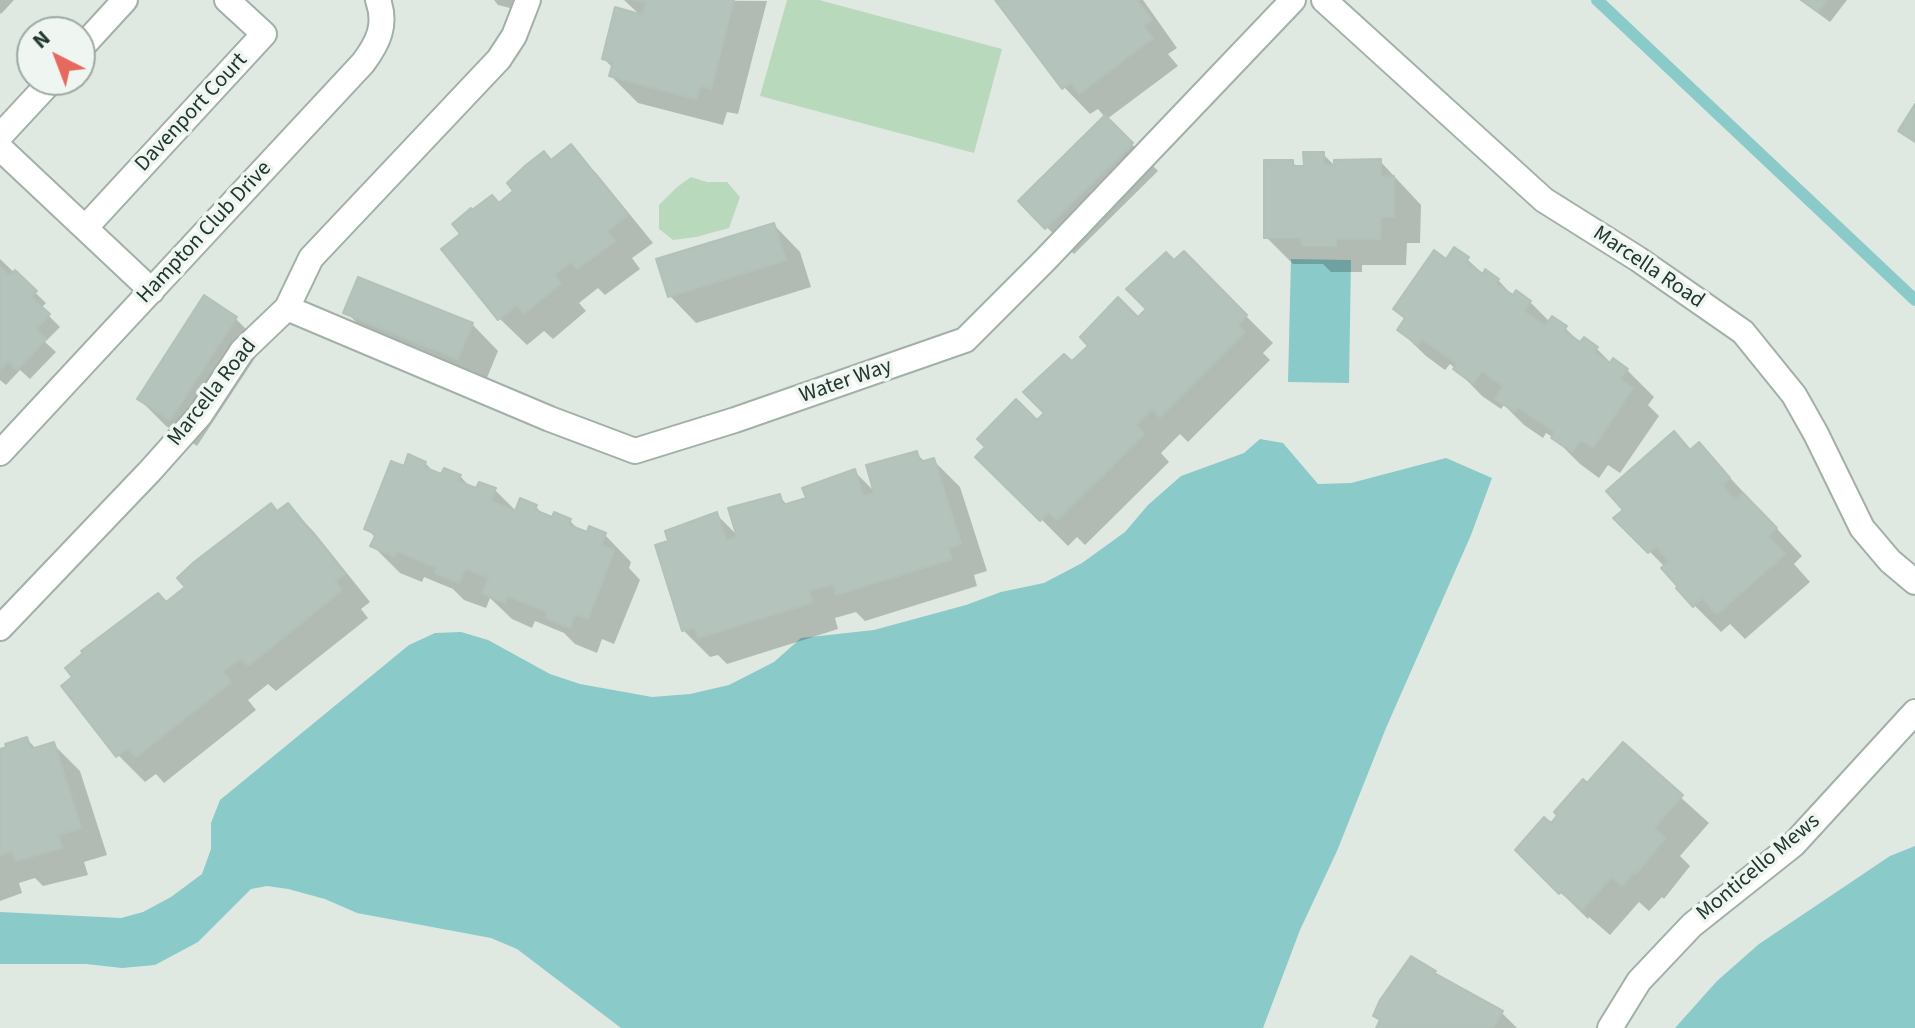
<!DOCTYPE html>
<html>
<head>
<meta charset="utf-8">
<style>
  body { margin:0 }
  #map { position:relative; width:1915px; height:1028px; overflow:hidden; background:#dfe9e2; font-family:"Source Sans 3",sans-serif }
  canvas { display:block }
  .north { position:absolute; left:16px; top:16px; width:80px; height:80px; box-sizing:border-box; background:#eff6f1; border:2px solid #9daaa3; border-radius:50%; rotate:318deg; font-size:22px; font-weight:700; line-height:32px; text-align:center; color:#21372d }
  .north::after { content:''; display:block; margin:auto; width:28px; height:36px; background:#e6695f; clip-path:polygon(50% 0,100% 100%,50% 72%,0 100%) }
</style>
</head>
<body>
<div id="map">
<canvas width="1915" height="1028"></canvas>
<div class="north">N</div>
</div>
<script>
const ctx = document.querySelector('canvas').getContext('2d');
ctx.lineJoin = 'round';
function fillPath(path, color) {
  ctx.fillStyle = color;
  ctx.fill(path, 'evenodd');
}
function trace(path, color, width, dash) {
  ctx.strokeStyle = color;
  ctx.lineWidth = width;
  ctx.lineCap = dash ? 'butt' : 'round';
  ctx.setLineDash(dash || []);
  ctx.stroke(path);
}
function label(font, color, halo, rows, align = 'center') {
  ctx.font = font + ' "Source Sans 3",sans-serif';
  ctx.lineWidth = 7;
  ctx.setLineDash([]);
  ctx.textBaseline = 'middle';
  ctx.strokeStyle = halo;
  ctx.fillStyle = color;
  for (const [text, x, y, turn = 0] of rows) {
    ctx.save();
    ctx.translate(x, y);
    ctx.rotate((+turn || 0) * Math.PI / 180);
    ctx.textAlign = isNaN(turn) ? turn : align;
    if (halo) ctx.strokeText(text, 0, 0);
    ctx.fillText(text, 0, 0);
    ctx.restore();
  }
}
fillPath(new Path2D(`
  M787,0h32l183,49 -28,104 -214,-57z
  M691,177l16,5h20l13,15 -11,31 -33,9 -23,3 -14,-11v-24l18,-18z`), '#b9d9bc');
fillPath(new Path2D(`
  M1291,259l60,1 -2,123 -61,-1z
  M1260,439l23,4 35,41 33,-1 95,-25 46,20 -21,57 -85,193 -49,123 -37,79 -37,98h-642l-104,-79 -26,-11 -134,-25 -32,-14 -37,-10 -21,-3 -16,3 -53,53 -43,23 -33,3 -36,-4h-86v-52l121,6 22,-6 28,-15 31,-23 9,-25v-26l9,-23 189,-155 26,-12 26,-1 27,8 62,34 30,10 72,13 38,-3 39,-9 45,-23 27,-24 73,-8 92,-25 35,-13 43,-9 38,-20 43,-31 23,-27 33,-29 63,-23z
  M1915,846v182h-240l42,-47 42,-37 131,-88z`), '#8acac9');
fillPath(new Path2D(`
  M0,0h14l-13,14 -1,-1z
  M494,0h43l-3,14 -36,-9z
  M624,0l143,1 -29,113 -11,-2 -4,13 -85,-22 -27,-27 2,-8 -9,-9 37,-43z
  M998,0h145l34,48 -9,6 10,12 -71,53 51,52 -84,83 -54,-53 85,-84 -7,-8 -8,5 -26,-27z
  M1800,0h47l-17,22z
  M570,147l27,27 56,69 -21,15 8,11 -35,26 -7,-7 -19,15 7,8 -33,28 -9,-8 -17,14 -27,-26 -56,-70z
  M1323,154l13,13 44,-6 41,44 -1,38h-13l-1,22h-44v7h-31l-8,-8h-30l-27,-27 26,-75 7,6h7z
  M774,225l26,27 11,35 -115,36 -26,-27z
  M0,259l46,44 -5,5 19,19 -15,15 11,10 -26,27 -10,-9 -14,15 -6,-5z
  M1467,259l17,16 2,-3 12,8 16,17 16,5 20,20 15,6 17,16 14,4 16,16 2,-3 13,9 27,27 -6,8 11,11 -39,57 -12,-8 -9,13 -19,-14 -26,-26 -8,-5 -3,5 -19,-13 -20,-20 -3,4 -19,-13 -26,-27 -6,-5 -5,6 -19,-14 -27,-26 48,-69z
  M1174,263l36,17 63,63 -10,10 7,7 -82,82 -8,-8 -19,19 8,9 -84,83 -8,-8 -9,9 -90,-90 59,-33 9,-10 26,-49 66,-44 11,-11z
  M204,298l32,21 27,27 -66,100 -31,-20 -27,-27z
  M346,312l126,12 26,27 -14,34 -111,-46z
  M1699,444l103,112 -8,8 16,18 -65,57 -15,-15 -9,8 -27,-27 -29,-38 -49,-49z
  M916,453l9,9 8,-2 27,27 27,84 -13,4 3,11 -112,35 -9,-9 -21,6 3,11 -111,35 -9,-9 -8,2 -27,-27 34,-115 22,22 41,-40 8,9 20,-6 47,-28 22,22z
  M425,463l10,10 25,3 12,13 23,1 22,22 19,-5 9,9 25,5 11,11 24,3 26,27 -2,6 11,12 -26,64 -12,-5 -5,14 -22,-9 -11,-11 -29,-12 -3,7 -20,-9 -22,-21 -4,10 -22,-8 -11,-11 -29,-12 -2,5 -22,-9 -27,-27 3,-8 -10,-10 39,-59z
  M288,505l26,27 56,70 -9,7 7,9 -92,73 -8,-7 -20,16 8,10 -92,73 -8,-9 -11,8 -27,-27 49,-151z
  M27,739l10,11 16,-6 27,27 27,84 -23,7 4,13 -45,11 -8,-8 -16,5 3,10 -22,8v-150z
  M1623,745l86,78 -29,33 10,10 -26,33 -2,-2 -13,14 -10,-9 -29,33 -21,-18 -1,2 -71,-69 34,-24z
  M1434,972l7,7 61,34 15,15h-139l4,-6 -7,-7z`), '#0003');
trace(new Path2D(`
  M1597,0l318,300`), '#8acac9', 12);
const building = new Path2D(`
  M634,0h100l-23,89 -11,-3 -4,13 -87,-23 4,-14 -11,-3 13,-52 28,8 3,-12z
  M995,0h144l-1,2 14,18 -9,6 10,12 -74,56 -8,-12 -9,7z
  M1801,0h26l-9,12z
  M1915,104v38l-17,-11z
  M1105,115l28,28 -88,86 -27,-28z
  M571,144l57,71 -21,16 8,10 -38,28 -6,-7 -17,13 7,8 -37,31 -7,-9 -19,15 -57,-71 19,-15 -8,-10 19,-16 1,2 20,-15 7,8 14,-12 -6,-8 19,-18 18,-14 7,9z
  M1303,152h21v13l10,1v-6l47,-1v18l13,-1v41h-13l-1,22h-44v7h-34v-8h-38v-78h29v6h11z
  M774,223l12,37 -118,37 -12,-38z
  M1454,247l15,10 -3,5 17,12 2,-5 14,10 -3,5 17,11 3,-5 15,11 -7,10 21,15 7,-10 15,10 -3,5 16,11 4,-5 14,10 -4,5 16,11 3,-5 15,11 -8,10 13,9 -40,60 -12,-8 -9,12 -21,-14 4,-6 -37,-24 -3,4 -20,-13 8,-13 -21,-15 -9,13 -20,-15 4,-5 -35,-25 -4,6 -21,-15 8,-12 -12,-9 41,-59 12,9z
  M1184,251l63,64 -9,10 7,7 -85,85 -8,-8 -16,16 8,9 -87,86 -8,-8 -9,9 -65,-64 10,-10 -8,-8 39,-40 21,21 7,-7 -21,-21 41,-38 8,7 16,-15 -8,-9 38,-40 20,20 8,-8 -20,-20 40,-37 8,8z
  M0,267l10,9 5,-6 22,21 -6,6 19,17 -14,15 10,10 -29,31 -9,-9 -8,8z
  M358,277l115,46 -15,36 -115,-46z
  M204,295l33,22 -67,103 -33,-21z
  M1674,431l16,19 9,-8 31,36 -8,7 13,15 8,-7 34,35 -9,8 17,18 -68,60 -15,-16 -9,9 -17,-19 2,-1 -17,-19 8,-7 -13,-15 -8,7 -35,-35 10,-8 -17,-19z
  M917,451l3,11 14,-4 27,86 -13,4 4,11 -116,36 -3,-11 -24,7 4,11 -115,36 -3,-11 -13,4 -27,-86 13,-4 -3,-10 52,-19 9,29 11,-4 -9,-29 52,-14 3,11 23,-7 -4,-10 53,-19 8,27 11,-3 -8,-28z
  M408,454l18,8 -2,5 17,7 3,-6 17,7 -3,6 18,7 3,-6 17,6 -5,13 24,10 5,-13 17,7 -2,5 17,7 2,-5 17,7 -2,6 18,7 2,-6 17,7 -5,12 13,6 -26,68 -13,-5 -5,14 -24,-10 2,-6 -40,-16 -3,7 -23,-10 7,-15 -24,-10 -6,15 -24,-10 2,-5 -40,-17 -2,6 -25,-11 6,-12 -12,-5 27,-68 13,5z
  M271,503l6,8 11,-8 57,71 -10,7 7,9 -94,76 -7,-8 -18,14 8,10 -95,75 -8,-9 -12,9 -55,-71 11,-9 -7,-9 18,-15 -2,-2 77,-58 8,9 19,-15 -8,-9 17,-16z
  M27,737l4,12 23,-7 27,86 -23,7 4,13 -47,13 -3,-10 -12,4v-106l6,-2 -1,-3z
  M1623,742l60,53 -29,33 11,10 -29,36 -2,-2 -12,14 -11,-9 -29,33 -21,-18 -2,2 -44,-44 29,-33 7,6 6,-7 -3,-4 29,-33 4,4z
  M1411,956l25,15 -2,2 69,38 -10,17h-117l4,-8 -7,-4 7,-16z`);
fillPath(building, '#b4c3bb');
trace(building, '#b2c2b8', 2);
const street = new Path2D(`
  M1324,0l220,200 94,59 105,73 51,63 22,39 46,94 28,33 25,21
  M80,49l45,-49
  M0,136l52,-56
  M0,148l152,143
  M85,228l179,-194 -37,-34
  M287,308l263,111 85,32 100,-31 230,-80 80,-80 248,-260
  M0,453l363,-390c15,-20 24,-38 15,-63
  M0,628l150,-157 50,-56 42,-64 45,-43 24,-50 188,-199 15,-23 14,-36
  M1610,1028l29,-47 53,-56 102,-81 121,-132`);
trace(street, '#a2b0a8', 28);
trace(street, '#fff', 24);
label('22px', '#21372d', '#eff6f1', [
  ["Davenport Court",192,113,-47],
  ["Hampton Club Drive",205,233,-47],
  ["Marcella Road",1648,268,34],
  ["Water Way",846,382,-19],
  ["Marcella Road",213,393,-52],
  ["Monticello Mews",1759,868,-40]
]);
</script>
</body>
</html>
